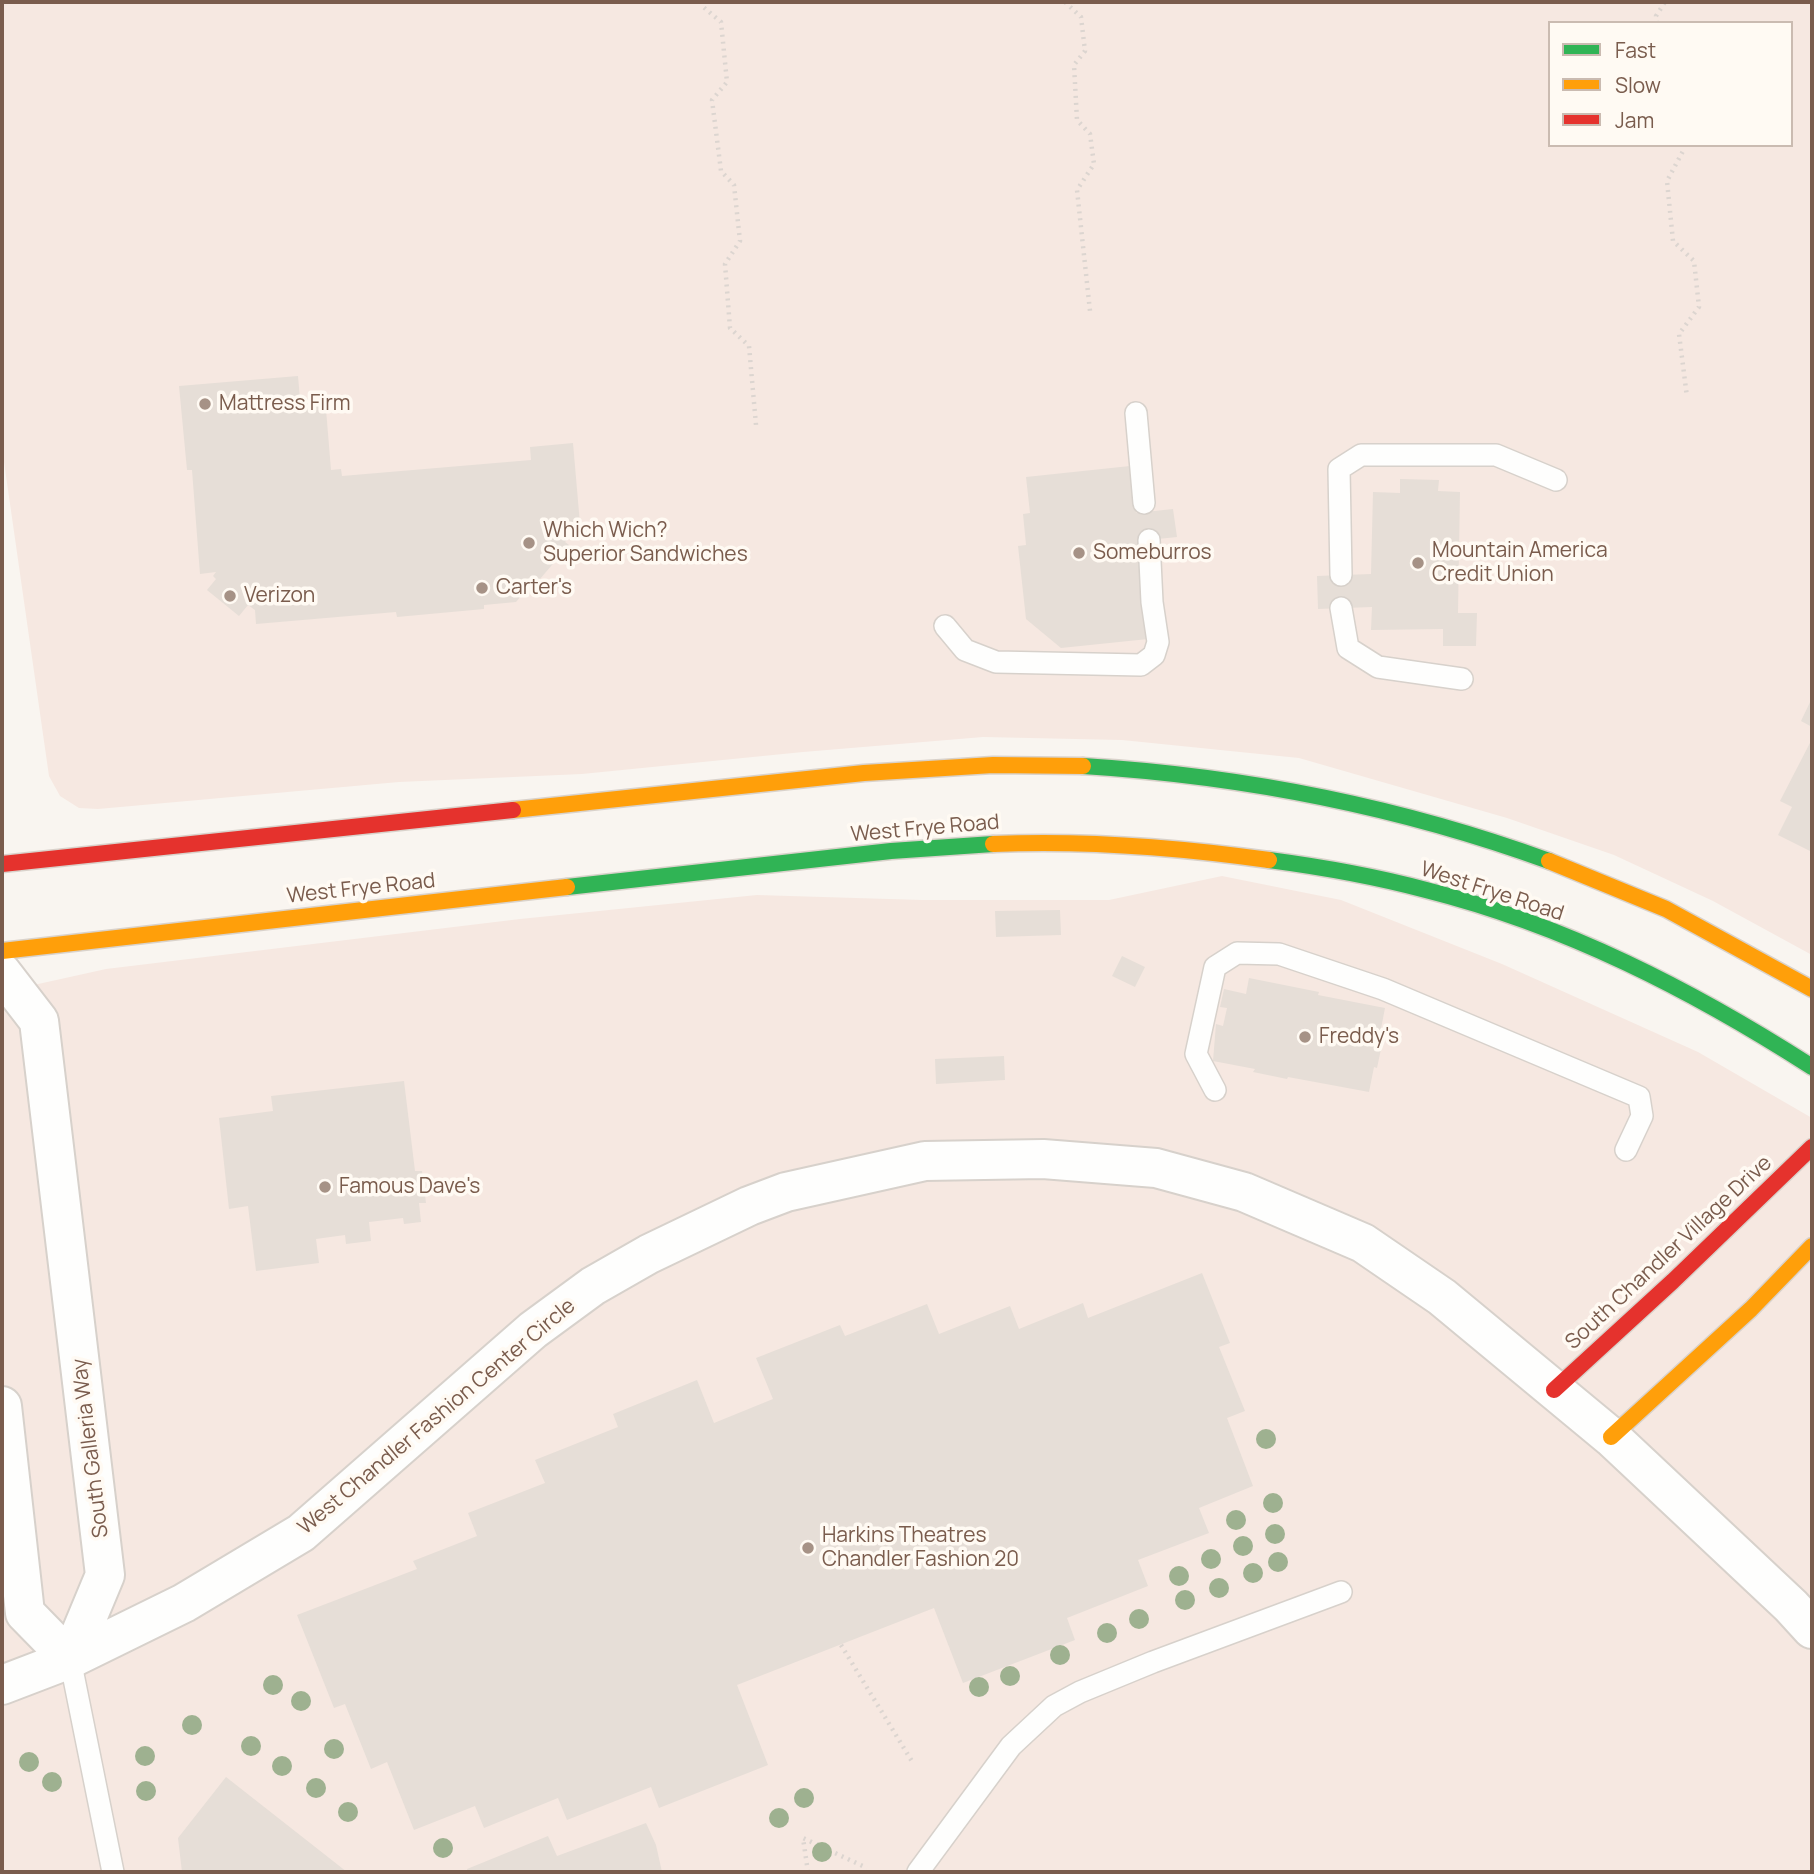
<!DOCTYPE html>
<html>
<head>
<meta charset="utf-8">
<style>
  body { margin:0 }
  #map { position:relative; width:1814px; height:1874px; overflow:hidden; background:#f9f5f0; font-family:Manrope,sans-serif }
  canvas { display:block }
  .frame { position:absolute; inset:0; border:4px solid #7a5c4d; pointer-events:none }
  .legend { position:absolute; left:1548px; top:21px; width:245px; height:126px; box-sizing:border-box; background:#fffaf3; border:2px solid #cabbb1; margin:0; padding:9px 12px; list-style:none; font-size:21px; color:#7a5c4d }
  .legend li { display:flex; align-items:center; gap:14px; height:35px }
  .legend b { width:35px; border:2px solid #cabbb1 }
</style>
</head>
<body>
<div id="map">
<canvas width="1814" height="1874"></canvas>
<div class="frame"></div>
<ul class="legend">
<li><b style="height:9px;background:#30b455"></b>Fast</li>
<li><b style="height:9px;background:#ff9f0a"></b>Slow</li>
<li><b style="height:9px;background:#e5322d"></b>Jam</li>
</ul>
</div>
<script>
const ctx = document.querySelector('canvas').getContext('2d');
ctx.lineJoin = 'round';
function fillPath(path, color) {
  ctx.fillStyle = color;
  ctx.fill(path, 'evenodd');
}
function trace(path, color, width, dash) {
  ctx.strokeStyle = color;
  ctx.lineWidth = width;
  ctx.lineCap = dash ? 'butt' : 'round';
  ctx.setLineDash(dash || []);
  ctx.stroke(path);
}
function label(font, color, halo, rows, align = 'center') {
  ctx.font = font + ' Manrope,sans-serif';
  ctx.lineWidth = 7;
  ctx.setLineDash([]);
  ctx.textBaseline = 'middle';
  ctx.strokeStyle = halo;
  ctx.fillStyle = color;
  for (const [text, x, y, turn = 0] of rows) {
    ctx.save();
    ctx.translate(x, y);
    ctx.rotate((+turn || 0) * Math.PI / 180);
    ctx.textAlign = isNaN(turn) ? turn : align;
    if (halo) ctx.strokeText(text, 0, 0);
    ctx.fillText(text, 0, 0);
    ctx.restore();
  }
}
fillPath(new Path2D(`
  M2,2h1810v953l-99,-54 -99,-46 -107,-37 -208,-60 -177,-18 -139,-3 -180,15 -221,22 -183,8 -301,27 -19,-1 -19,-12 -11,-20 -47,-328zM1550,23h241v122h-241z
  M1222,876l119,24 161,64 196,88 114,66v754h-1810v-880l104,-23 414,-50 237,-24 165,5h187z`), '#f6e8e1');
fillPath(new Path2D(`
  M298,376l2,23 25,-2 6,73 10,-1 1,7 189,-16 -1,-13 43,-4 7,81 -15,18 4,3 -35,41 -3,-2 -15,18 -32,3v4l-87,8 -1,-5 -140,12 -1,-14 -7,-5 -9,11 -32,-26 9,-11 -3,-3 3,-4 -16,2 -8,-104h-5l-8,-84z
  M1130,466l6,47 37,-4 4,28 -38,4 9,98 -87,9 -35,-29 -8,-73 8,-1 -3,-31 7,-1 -4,-36z
  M1400,479l39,1 -1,11 22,1 -2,121h19l-1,33h-33v-17l-72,1 1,-23 -54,2 -1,-33 54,-2 2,-82 27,1z
  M1812,698v29l-11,-6z
  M1812,739v113l-34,-17 14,-28 -12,-6z
  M1060,910l1,25 -65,2 -1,-26z
  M1122,956l23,11 -10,20 -23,-11z
  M1249,978l70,14 -1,3 67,13 -5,26 4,1 -7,33 -3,-1 -5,25 -81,-15 -1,2 -34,-7 2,-3 -42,-8 3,-37 7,2 4,-18 -7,-1 4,-18 22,5z
  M1004,1056l1,24 -69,4 -1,-25z
  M404,1081l11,90h7l4,32h-7l2,19 -17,2 -1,-6 -34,4 2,19 -25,3 -1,-9 -29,4 3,24 -63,8 -8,-65 -19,3 -10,-91 54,-7 -2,-15z
  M1202,1273l28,70 -11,4 26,64 -18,7 26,68 -54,22 10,25 -71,27 10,26 -81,32 8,22 -112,43 -29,-75 -197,77 31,80 -109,43 -8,-21 -84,33 -9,-22 -74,30 -9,-22 -61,24 -27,-68 -16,7 -26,-65 -11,4 -37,-93 120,-46 -4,-8 64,-25 -9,-23 77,-30 -10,-23 83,-33 -5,-13 84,-34 17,43 59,-24 -17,-41 84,-33 5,11 82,-32 12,30 71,-28 9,23 64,-26 5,15z
  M226,1777l121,95h-165l-4,-34z
  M646,1823l10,22 6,27h-194l-1,-3 81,-33 9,20z`), '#e6ded7');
const lane = new Path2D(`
  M1136,413l8,90
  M1341,575l-2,-106 22,-14h135l60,25
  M1341,608l7,40 30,19 84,12
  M945,626l20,24 31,12 145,3 13,-10 4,-13 -6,-40 -3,-62
  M1215,1090l-19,-36 19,-87 22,-14 42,1 104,35 256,108 3,19 -16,34
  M70,1659l43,213
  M918,1872l93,-126 43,-40 26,-14 73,-30 188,-70`);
const street = new Path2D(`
  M2,973l37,48 66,554 -35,84
  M2,1406l23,207 45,46
  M2,1685l68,-26 114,-56 117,-70 232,-203 60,-44 56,-32 100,-48 37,-14 139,-31 118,-2 113,9 88,24 119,51 79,54 169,140 180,169 21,23`);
const fast = new Path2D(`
  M1083,766c160,10 315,40 466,95
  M1269,860c53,7 105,16 157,30 139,35 266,100 386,177
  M567,887l324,-36 102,-7`);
const slow = new Path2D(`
  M513,810l351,-37 129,-8 90,1
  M993,844c93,-4 183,3 276,16
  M1549,861l117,48 146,80
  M2,951l565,-64
  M1611,1437l140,-128 61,-63`);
const jam = new Path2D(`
  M2,864l511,-54
  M1554,1390l119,-109 139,-134`);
trace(lane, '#d7d1cb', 24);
trace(street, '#d7d1cb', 42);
trace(fast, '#d9d2cb', 19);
trace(slow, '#d9d2cb', 19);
trace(jam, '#d9d2cb', 19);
trace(new Path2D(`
  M701,2v3l20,17 6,60 -15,18 9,71 13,14 6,56 -15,23 5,64 19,18 7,79
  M1065,2l16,15 4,34 -11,14 3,55 13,14 4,30 -17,26 13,121
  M1657,23l-1,-7 9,-14
  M1683,145v6l-16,30 6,60 21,20 5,46 -20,27 8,63
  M841,1645l72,118
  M808,1872l-5,-34 64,30`), '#dcd5d0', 4.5, [2, 5]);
trace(lane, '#fefefd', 21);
trace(street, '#fefefd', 38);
trace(fast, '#30b455', 16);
trace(slow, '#ff9f0a', 16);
trace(jam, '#e5322d', 16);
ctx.fillStyle = '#9eb190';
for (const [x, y] of [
  [1266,1439],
  [1273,1503],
  [1236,1520],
  [1275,1534],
  [1243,1546],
  [1211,1559],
  [1278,1562],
  [1253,1573],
  [1179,1576],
  [1219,1588],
  [1185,1600],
  [1139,1619],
  [1107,1633],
  [1060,1655],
  [1010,1676],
  [273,1685],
  [979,1687],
  [301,1701],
  [192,1725],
  [251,1746],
  [334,1749],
  [145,1756],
  [29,1762],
  [282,1766],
  [52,1782],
  [316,1788],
  [146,1791],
  [804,1798],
  [348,1812],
  [779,1818],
  [443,1848],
  [822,1852]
]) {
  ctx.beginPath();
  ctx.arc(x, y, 10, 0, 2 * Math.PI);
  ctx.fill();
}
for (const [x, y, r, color] of [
  [205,404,7,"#a69286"],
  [529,543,7,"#a69286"],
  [1079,553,7,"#a69286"],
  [1418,563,7,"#a69286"],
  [482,588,7,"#a69286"],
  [230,596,7,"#a69286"],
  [1305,1037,7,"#a69286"],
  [325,1187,7,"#a69286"],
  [808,1548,7,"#a69286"]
]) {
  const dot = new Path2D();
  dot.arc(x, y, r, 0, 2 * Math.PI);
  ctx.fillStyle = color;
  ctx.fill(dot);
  trace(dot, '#fffaf3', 2.5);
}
label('21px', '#7a5c4d', '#fffaf3', [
  ["Mattress Firm",219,404],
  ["Which Wich?",543,531],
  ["Superior Sandwiches",543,555],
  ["Mountain America",1432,551],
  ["Credit Union",1432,575],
  ["Someburros",1093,553],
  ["Carter's",496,588],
  ["Verizon",244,596],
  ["Freddy's",1319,1037],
  ["Famous Dave's",339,1187],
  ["Harkins Theatres",822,1536],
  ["Chandler Fashion 20",822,1560]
], 'left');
label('21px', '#7a5c4d', '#fffaf3', [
  ["West Frye Road",925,829,-5],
  ["West Frye Road",361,889,-6],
  ["West Frye Road",1492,892,18],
  ["South Chandler Village Drive",1669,1253,-43],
  ["West Chandler Fashion Center Circle",437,1417,-40],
  ["South Galleria Way",91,1448,-97]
]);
</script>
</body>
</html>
